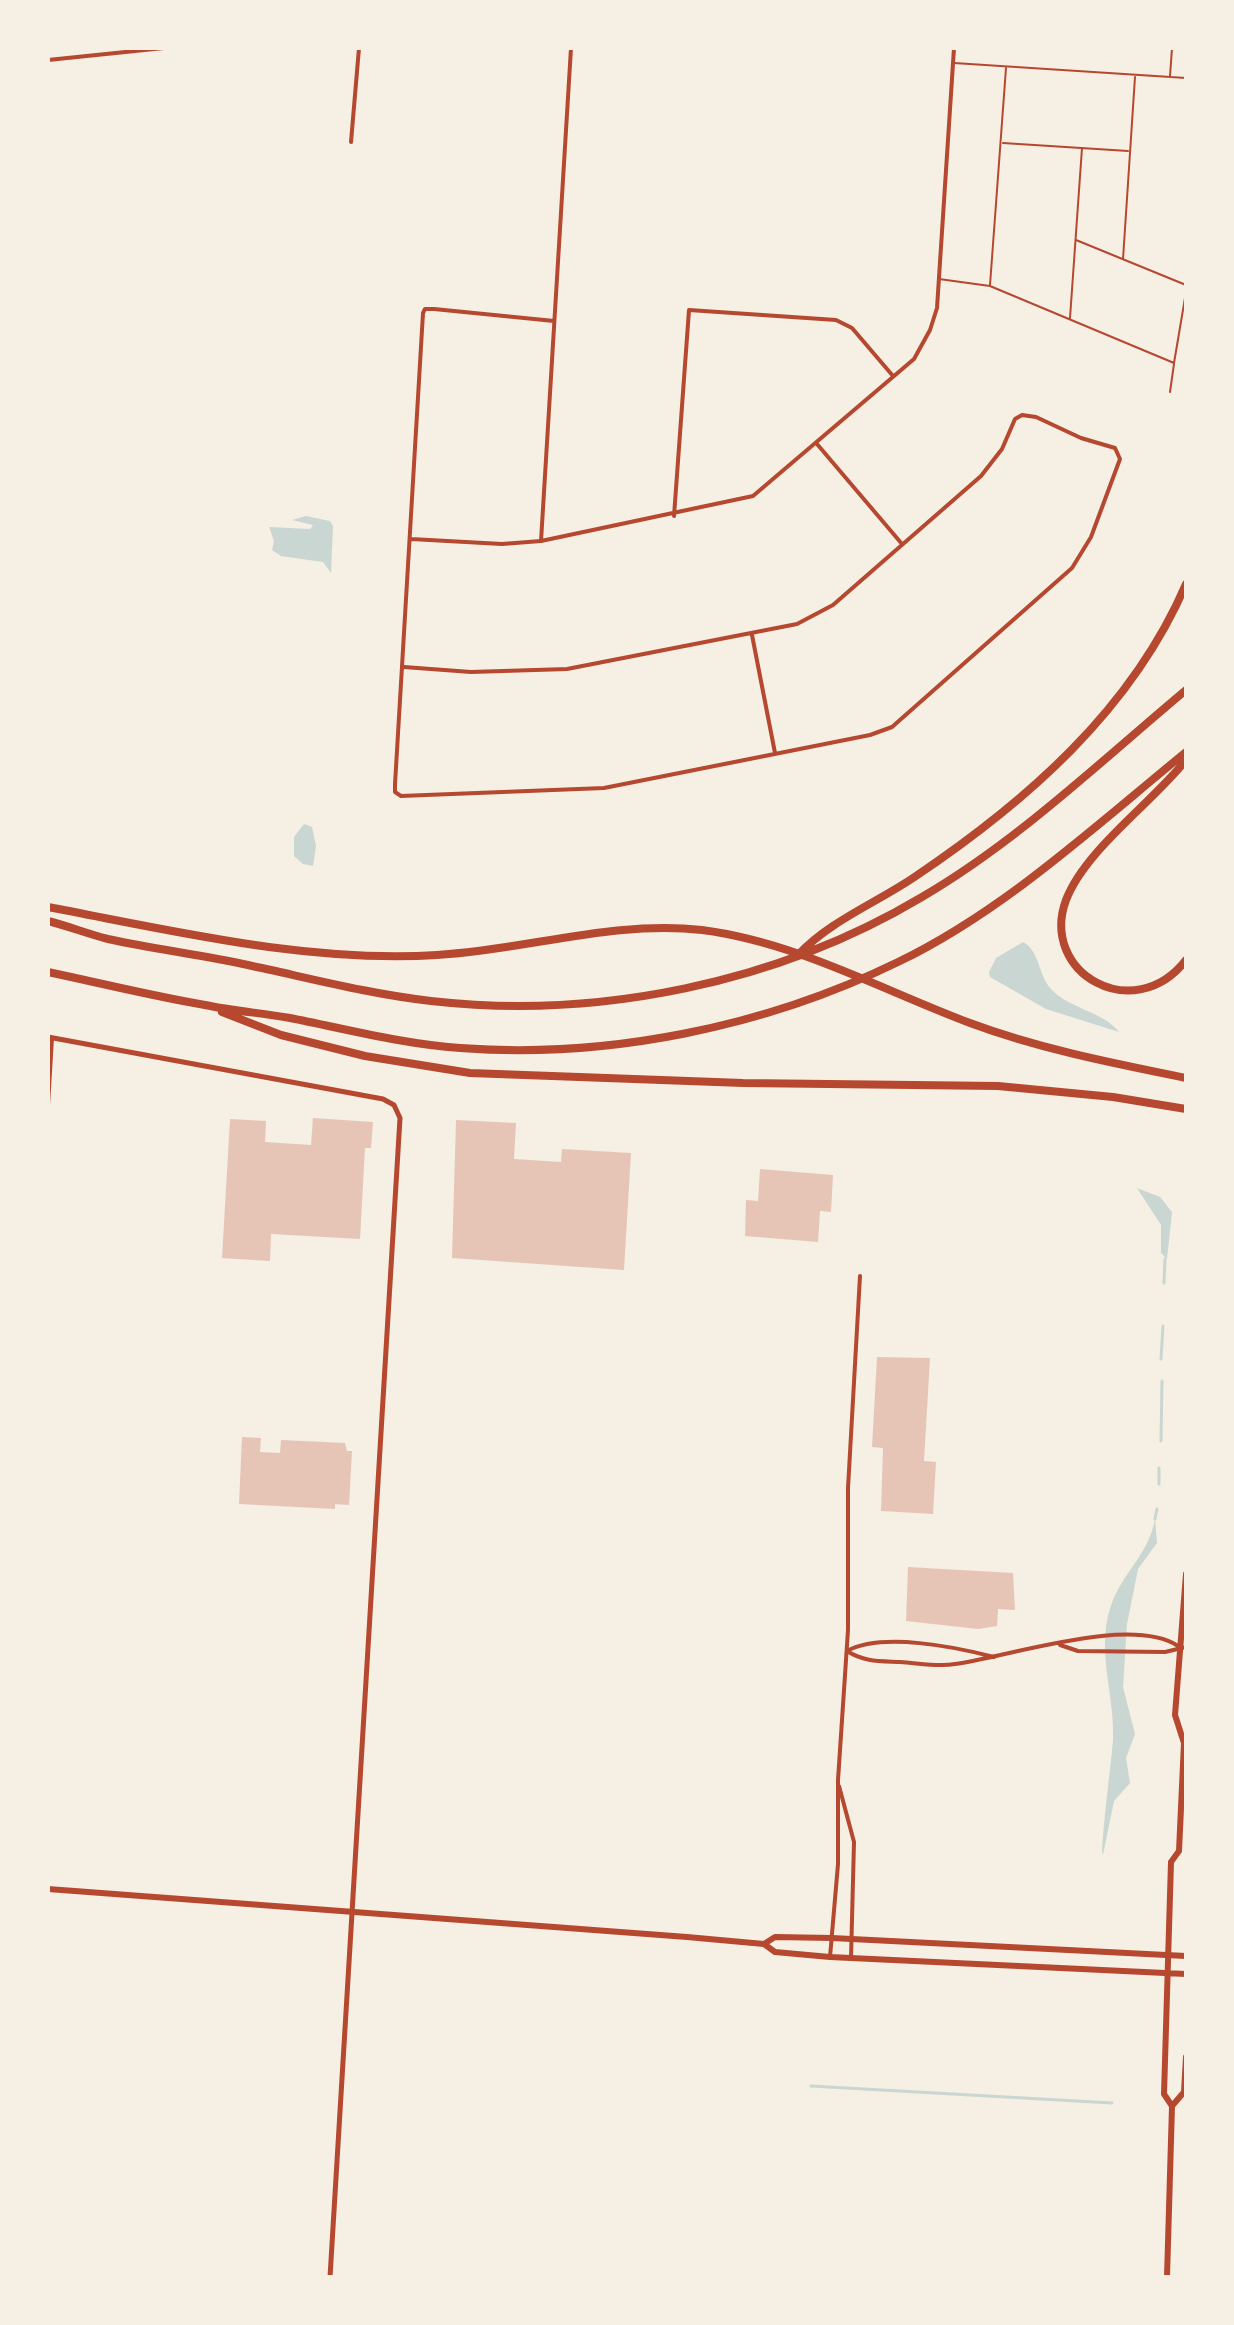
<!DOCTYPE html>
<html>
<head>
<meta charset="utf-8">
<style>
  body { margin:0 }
  #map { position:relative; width:1234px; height:2325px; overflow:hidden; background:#f6efe4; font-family:"Asap Condensed",sans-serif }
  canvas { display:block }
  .frame { position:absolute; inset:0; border:50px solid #f6efe4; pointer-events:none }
</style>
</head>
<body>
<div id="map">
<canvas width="1234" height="2325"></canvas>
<div class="frame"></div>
</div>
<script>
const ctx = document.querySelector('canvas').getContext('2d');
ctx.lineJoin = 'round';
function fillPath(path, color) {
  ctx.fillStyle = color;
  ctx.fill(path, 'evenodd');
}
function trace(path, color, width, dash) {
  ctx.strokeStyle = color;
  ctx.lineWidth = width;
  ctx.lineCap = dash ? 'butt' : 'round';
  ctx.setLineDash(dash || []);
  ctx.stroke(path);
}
fillPath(new Path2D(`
  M306,516l24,5 3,5 -2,47 -8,-11 -42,-6 -9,-6 2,-9 -5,-14 41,2 3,-4 -21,-5z
  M304,824l8,3 4,19 -3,20 -10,-2 -9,-8v-19z
  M1023,942c17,9 15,33 28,47 18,20 52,22 68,43l-73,-23 -56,-32 -1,-5 7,-14z
  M1137,1188l23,9 12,15 -5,47 -6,-6v-28z
  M1155,1519l2,24 -19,26 -11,55 -4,63 12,47 -9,24 4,25 -16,18 -11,54c-3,-7 9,-97 10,-115 2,-48 -19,-93 0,-140 12,-29 37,-49 42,-81z`), '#c9d6d2');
trace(new Path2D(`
  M1164,1283l1,-24
  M1161,1359l2,-33
  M1161,1441l1,-60
  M1159,1484v-16
  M1155,1519l2,-10
  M811,2086l301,17`), '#c9d6d2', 3);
fillPath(new Path2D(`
  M313,1118l60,4 -2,26h-6l-5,91 -89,-5 -1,27 -48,-3 8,-139 36,2 -1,21 46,3z
  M456,1120l60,3 -2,36 47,3 1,-13 69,4 -7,117 -172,-12z
  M760,1169l73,6 -2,37 -11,-1 -2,31 -73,-6 1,-36 12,1z
  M877,1357l53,1 -6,103 12,1 -3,52 -52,-3 2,-63 -11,-1z
  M242,1437l19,1 -1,14 20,1 1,-13 64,3 2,8h5l-3,54 -14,-1v5l-96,-5z
  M908,1567l105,6 2,37 -17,-1 -1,17 -19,3 -72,-8z`), '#e6c5b7');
trace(new Path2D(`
  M954,63l232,15
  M1170,76l2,-28
  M1003,143l125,8
  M1076,240l110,45
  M1123,259l12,-182
  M939,279l51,7 184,77 12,-71
  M990,285l16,-217
  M1070,318l12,-170
  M1170,392l4,-28`), '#b5482f', 2);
trace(new Path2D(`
  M48,60l116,-12
  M351,142l8,-94
  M817,444l85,100
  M674,516l15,-206 147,10 16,8 41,48
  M411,539l91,5 39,-3 212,-45 161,-137 16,-29 7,-22 17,-260
  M541,541l30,-493
  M752,635l23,118
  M404,667l67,5 96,-3 230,-45 36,-19 148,-129 21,-27 13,-30 7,-4 14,2 45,21 34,10 5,11 -29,78 -19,31 -180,159 -22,8 -266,53 -203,8 -6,-4v-8l28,-471 2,-4h9l120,12
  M48,1105l4,-67
  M1060,1645l18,6 87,1 21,-5
  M994,1657c-38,-10 -112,-25 -147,-6 17,11 33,10 53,11 18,1 38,5 55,2 56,-8 176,-49 223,-18
  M839,1786l15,56 -3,116
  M830,1957l8,-93v-84l10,-150v-142l12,-212`), '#b5482f', 4);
trace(new Path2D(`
  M48,1037l335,62 11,6 6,13 -70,1159`), '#b5482f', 5);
trace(new Path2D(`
  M48,1889l639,48 77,7 11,8 55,5 356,17
  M764,1944l11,-7 57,1 354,18
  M1172,2106l12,-14 2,-35
  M1167,2277l5,-171 -8,-12 7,-232 8,-11 5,-108 -9,-28 11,-141`), '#b5482f', 6);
trace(new Path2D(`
  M1186,760c-34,43 -101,90 -120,140 -27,73 68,127 120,60
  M48,907c127,24 259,56 389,48 89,-5 175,-35 265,-25 94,12 180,60 268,93 70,26 142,40 216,55
  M48,921c20,5 40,13 60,18 46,10 94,16 140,26 61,13 121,29 183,36 167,19 347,-18 491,-104 96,-56 179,-136 264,-207
  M798,955c32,-34 76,-51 115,-77 112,-75 219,-168 273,-294
  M48,972c52,11 104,24 157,33 28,6 57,8 85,13 56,11 113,26 170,30 148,11 305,-21 438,-86 106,-51 197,-136 288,-210
  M222,1012l59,23 84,21 105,17 273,10 255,3 115,11 73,12`), '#b5482f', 8);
</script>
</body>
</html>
